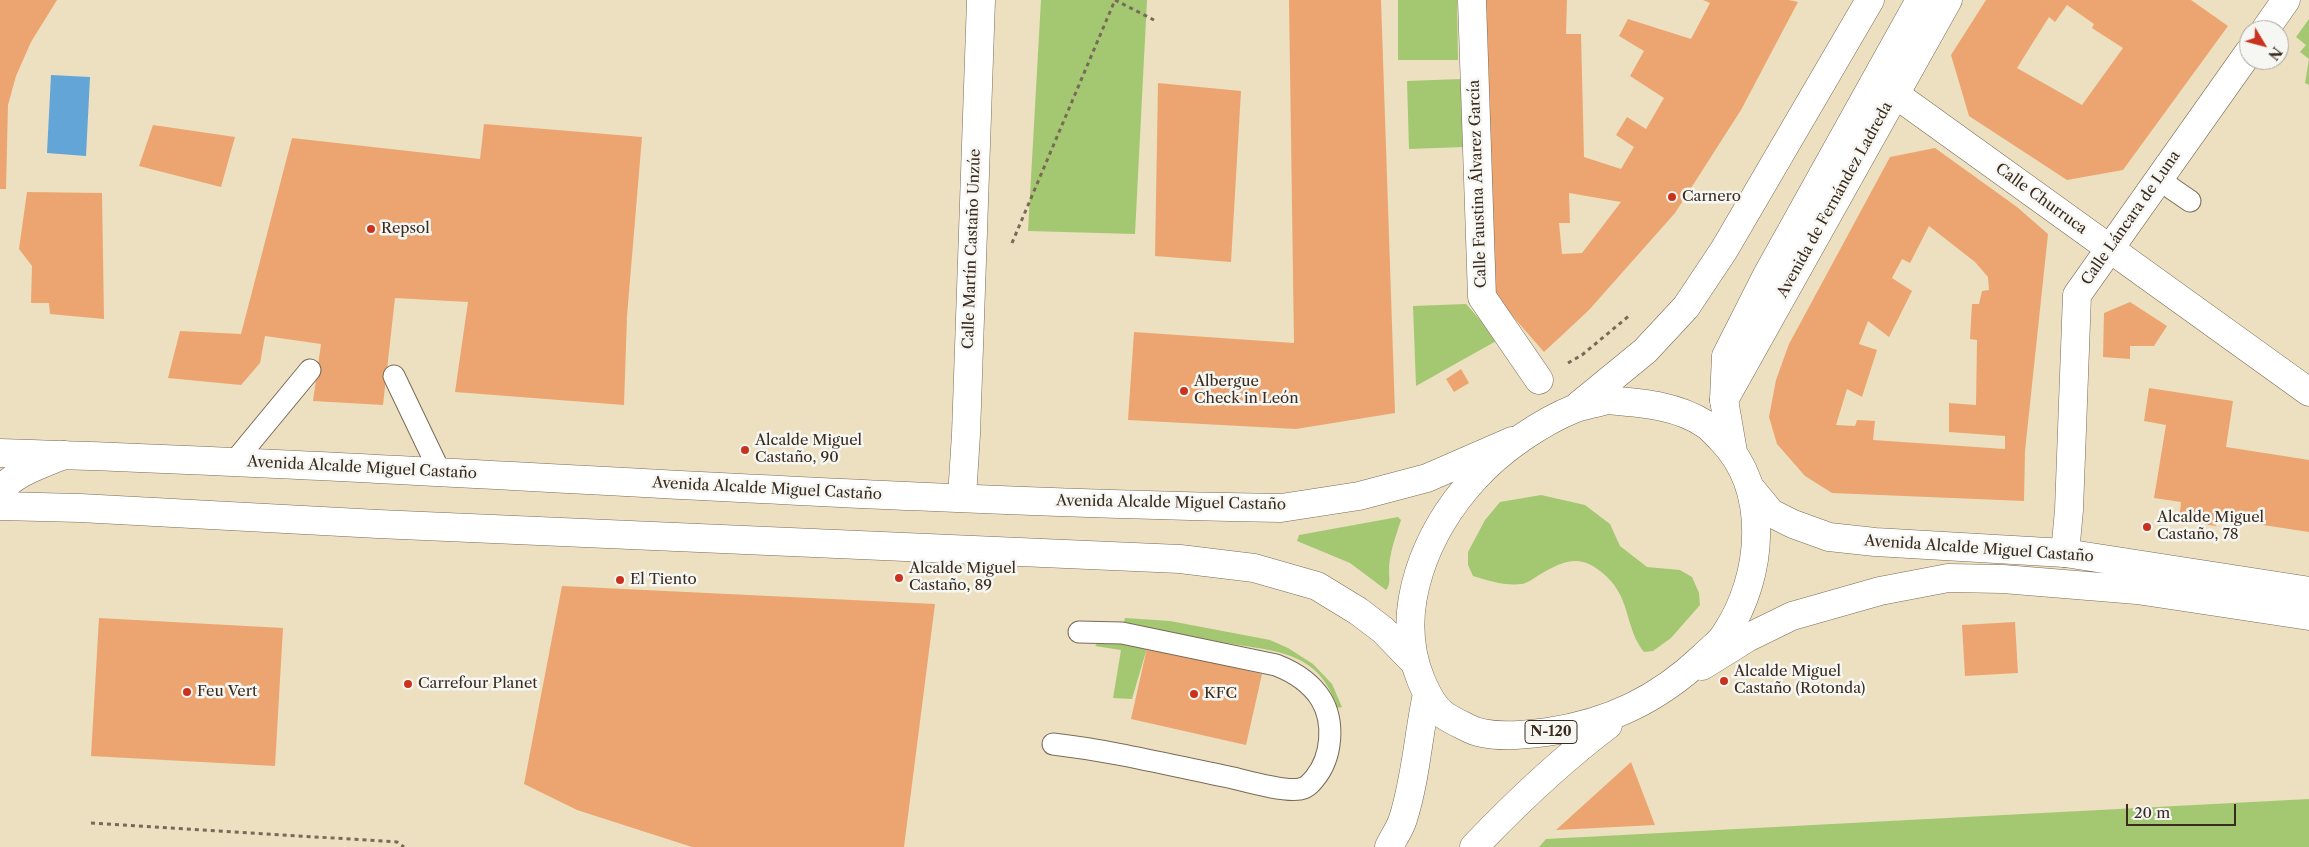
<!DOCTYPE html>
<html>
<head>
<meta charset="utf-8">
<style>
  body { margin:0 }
  #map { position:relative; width:2309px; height:847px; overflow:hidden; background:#ece0c0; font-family:"Libre Caslon Text",serif }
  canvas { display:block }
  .north { position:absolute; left:2239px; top:20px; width:50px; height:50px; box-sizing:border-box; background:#f6f6f2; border:1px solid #aba49d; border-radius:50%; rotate:127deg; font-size:14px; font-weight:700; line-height:20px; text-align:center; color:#3b2a1e }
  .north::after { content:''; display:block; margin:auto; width:18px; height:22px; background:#c8321e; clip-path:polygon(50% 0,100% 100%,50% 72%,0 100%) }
  .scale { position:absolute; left:2126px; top:804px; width:110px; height:22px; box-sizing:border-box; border:2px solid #3b2a1e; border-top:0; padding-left:6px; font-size:15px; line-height:18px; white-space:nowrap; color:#3b2a1e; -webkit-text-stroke:4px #f6f6f2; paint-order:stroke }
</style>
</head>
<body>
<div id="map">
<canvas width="2309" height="847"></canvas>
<div class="north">N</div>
<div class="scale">20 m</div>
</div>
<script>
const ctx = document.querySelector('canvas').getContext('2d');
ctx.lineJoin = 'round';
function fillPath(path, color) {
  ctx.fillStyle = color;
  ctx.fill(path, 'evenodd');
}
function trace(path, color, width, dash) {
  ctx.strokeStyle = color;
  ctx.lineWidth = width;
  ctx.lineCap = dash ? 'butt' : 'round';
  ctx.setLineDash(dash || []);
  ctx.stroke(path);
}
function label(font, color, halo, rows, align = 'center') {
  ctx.font = font + ' "Libre Caslon Text",serif';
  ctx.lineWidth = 5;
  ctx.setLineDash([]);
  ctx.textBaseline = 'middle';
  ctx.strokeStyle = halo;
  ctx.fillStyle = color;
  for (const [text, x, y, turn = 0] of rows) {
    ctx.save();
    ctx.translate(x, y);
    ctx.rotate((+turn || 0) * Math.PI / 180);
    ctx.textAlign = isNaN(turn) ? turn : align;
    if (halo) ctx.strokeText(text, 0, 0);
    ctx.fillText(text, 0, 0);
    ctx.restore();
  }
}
fillPath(new Path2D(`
  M1041,0h106l-12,234 -107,-3z
  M1398,0h59l1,60h-60z
  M2309,19v66l-4,-2 4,-24 -9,-7 6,-7 -10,-8z
  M1461,79l3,68 -55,2 -2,-68z
  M1466,304l32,36 -82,46 -3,-80z
  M1541,495l44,10 25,19 10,22 27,21 33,3 12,7 7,16 1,12 -29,33 -18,13 -9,1c-19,-24 -13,-52 -37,-75 -25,-24 -41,-18 -68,-2 -5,3 -11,8 -17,9 -17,2 -33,-3 -49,-8l-5,-11v-13l17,-32 15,-18z
  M1398,517l3,3c-5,16 -12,33 -12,51 0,7 2,13 -3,19l-36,-27 -53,-22 2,-6z
  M1125,618l45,3 100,19 18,8 25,16 19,20 10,23 -5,1c-19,-64 -74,-56 -126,-68 -29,-6 -58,-11 -87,-18z
  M1110,640l37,8 -15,51 -19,-1 8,-48 -26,-4 4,-5z
  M2309,799v48h-770l7,-8z`), '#a4c872');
fillPath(new Path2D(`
  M51,75l39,2 -4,79 -39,-3z`), '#62a5d6');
fillPath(new Path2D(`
  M0,0h57l-26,42 -15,34 -8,29 -2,84h-6z
  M1289,0h92l14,413 -99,16 -168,-9 6,-88 160,11z
  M1485,0h82l-1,34h15l3,123 37,12 13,-22 -18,-12 11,-18 19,12 18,-31 -34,-22 14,-25 -25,-15 9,-17 63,20 19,-36 -7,-3h86l9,2 -57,108 -66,103 -86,97 -45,42 -49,-56zM1569,193l52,9 -39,51 -20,1 -3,-31h11z
  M1986,0h205l37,26 -105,144 -56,10 -98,-64 -18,-61zM2067,5l27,19 -2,4 31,20 -41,57 -65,-37 32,-51 6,5z
  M1158,83l83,8 -10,171 -76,-6z
  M484,124l158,13 -15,179 -3,89 -169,-13 13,-90 -73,-4 -12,107 -70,-4 8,-57 -56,-8 -5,27 -19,22 -73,-7 12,-47 61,3 51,-196 188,21z
  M153,125l82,12 -14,50 -82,-21z
  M1935,148l82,59 31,27 -23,217 -1,50 -192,-8 -27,-17 -28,-32 -8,-27 7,-37 13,-36 101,-187zM1929,226l46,36 13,15 1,13 -7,1 -3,13h-7l-2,35 7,1 -1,65 -27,-2v29l56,4v13l-132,-9 2,-19 -18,-1 -2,6 -19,-1 11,-36 15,8 15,-47 -18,-6 9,-23 21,16 23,-46 -20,-13 10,-19 8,4z
  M27,192l75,1 2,126 -54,-5 -1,-11h-18l1,-37 -13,-17z
  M2130,302l37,24 -13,20h-24v13l-27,-2 1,-44z
  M1461,369l8,14 -15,9 -8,-13z
  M2149,388l84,13 -7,46 83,13v72l-92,-14 -1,8 -37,-5 2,-19 -27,-4 12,-73 -22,-4z
  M562,586l373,18 -31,243h-212l-115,-37 -53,-26z
  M99,618l184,10 -8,138 -184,-10z
  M2015,622l3,51 -53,3 -3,-51z
  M1147,648l115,26 -16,71 -115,-26z
  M1631,762l24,63 -99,5z`), '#eca570');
const service = new Path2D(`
  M2160,176l11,12 19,13
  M394,376l45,94
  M234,462l76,-92
  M1053,744c61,7 120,22 180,34 16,4 52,14 67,11 7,-1 11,-6 15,-11 17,-21 20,-56 6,-79 -10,-16 -27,-27 -45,-34l-154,-32 -43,-1`);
const pedestrian = new Path2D(`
  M1472,0l10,297 57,83`);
const minor = new Path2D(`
  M2265,30l21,-30
  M1895,94l414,298
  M1724,400l224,-400
  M0,492c12,-19 43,-28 64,-37
  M962,497l4,-63 15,-434
  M2065,553l4,-43 8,-215 172,-243`);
const secondary = new Path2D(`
  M0,453c427,13 853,48 1281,55l78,-12 68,-18 85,-37
  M1752,490l19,23 22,11 36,13 46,5 190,11 244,38
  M0,506l80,2 298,16 802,35 74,9 63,18 41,25 25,19 30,31
  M1702,666l45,-28 45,-22 88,-25 68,-13 55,1 134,11 172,26`);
const trunk = new Path2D(`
  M1607,400c34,3 69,5 98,24 6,4 11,10 16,15 50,51 42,138 5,194 -5,9 -15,16 -22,23 -45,43 -95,67 -157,76 -22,3 -59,7 -79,-4 -8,-4 -17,-8 -24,-13 -11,-8 -18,-23 -23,-35 -29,-70 6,-150 54,-202 25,-28 66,-56 101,-70 10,-3 21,-5 31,-8z
  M1579,405l66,-54 41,-44 38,-57 146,-250
  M1733,452l-9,-52 2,-44 41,-81 153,-275
  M1389,847c4,-9 11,-18 14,-28 13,-41 15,-83 24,-125
  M1474,847c42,-44 85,-85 134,-122`);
trace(service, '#796a57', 23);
trace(pedestrian, '#796a57', 29);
trace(minor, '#796a57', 29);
trace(secondary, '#796a57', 29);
trace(trunk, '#796a57', 29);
trace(new Path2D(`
  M1115,0l39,20
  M1012,243l103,-243
  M1568,363l14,-8 48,-40
  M91,823l306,19 7,5`), '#796a57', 3, [4, 4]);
trace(service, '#fff', 21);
trace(pedestrian, '#fff', 28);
trace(minor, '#fff', 28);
trace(secondary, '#fff', 28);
trace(trunk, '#fff', 28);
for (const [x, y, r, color] of [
  [1672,197,5,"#c8321e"],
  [371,229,5,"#c8321e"],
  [1184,391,5,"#c8321e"],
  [745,450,5,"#c8321e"],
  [2147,527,5,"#c8321e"],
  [899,578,5,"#c8321e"],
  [620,580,5,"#c8321e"],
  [1724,681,5,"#c8321e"],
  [408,684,5,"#c8321e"],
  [187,692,5,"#c8321e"],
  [1194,694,5,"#c8321e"]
]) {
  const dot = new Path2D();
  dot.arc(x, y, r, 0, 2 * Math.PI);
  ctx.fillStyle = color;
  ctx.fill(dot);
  trace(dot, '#f6f6f2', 2);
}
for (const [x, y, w] of [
  [1551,732,52]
]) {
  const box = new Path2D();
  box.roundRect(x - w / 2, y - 11.5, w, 23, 4);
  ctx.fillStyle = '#f6f6f2';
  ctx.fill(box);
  trace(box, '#3b2a1e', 1);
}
label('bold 14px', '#3b2a1e', null, [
  ["N-120",1551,732]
]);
label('15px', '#3b2a1e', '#f6f6f2', [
  ["Calle Faustina Álvarez García",1478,184,-92],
  ["Calle Churruca",2041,199,36],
  ["Avenida de Fernández Ladreda",1835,200,-61],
  ["Calle Láncara de Luna",2131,218,-55],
  ["Calle Martín Castaño Unzúe",972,249,-88],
  ["Avenida Alcalde Miguel Castaño",362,468,3],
  ["Avenida Alcalde Miguel Castaño",767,489,3],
  ["Avenida Alcalde Miguel Castaño",1171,503,1],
  ["Avenida Alcalde Miguel Castaño",1979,549,4]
]);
label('15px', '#3b2a1e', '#f6f6f2', [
  ["Carnero",1682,197],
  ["Repsol",381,229],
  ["Albergue",1194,382],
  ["Check in León",1194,399],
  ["Alcalde Miguel",755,441],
  ["Castaño, 90",755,458],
  ["Alcalde Miguel",2157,518],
  ["Castaño, 78",2157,535],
  ["Alcalde Miguel",909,569],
  ["Castaño, 89",909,586],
  ["El Tiento",630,580],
  ["Alcalde Miguel",1734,672],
  ["Castaño (Rotonda)",1734,689],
  ["Carrefour Planet",418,684],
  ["Feu Vert",197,692],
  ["KFC",1204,694]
], 'left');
</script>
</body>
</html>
